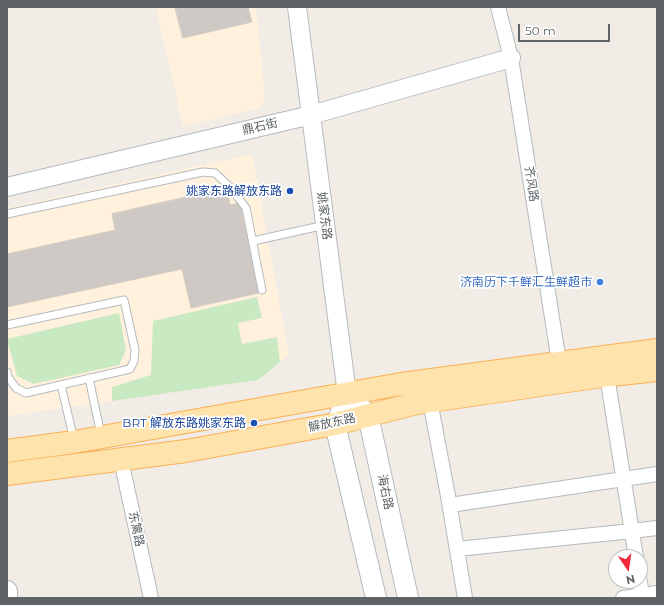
<!DOCTYPE html>
<meta charset="utf-8">
<style>
body{margin:0}
#map{position:relative;width:664px;height:605px;overflow:hidden;background:#f1ece6;font-family:Montserrat,sans-serif}
canvas{display:block}
.frame{position:absolute;inset:0;border:8px solid #5d6367;pointer-events:none}
.north{position:absolute;left:608px;top:549px;width:40px;height:40px;box-sizing:border-box;background:#fff;border:1px solid #bec1c2;border-radius:50%;rotate:167deg;font-size:11px;font-weight:700;line-height:16px;text-align:center;color:#5d6367}
.north::after{content:'';display:block;margin:auto;width:14px;height:18px;background:#f5273b;clip-path:polygon(50% 0,100% 100%,50% 72%,0 100%)}
.scale{position:absolute;left:518px;top:24px;width:92px;height:18px;box-sizing:border-box;border:2px solid #5d6367;border-top:0;padding-left:5px;font-size:12px;line-height:14px;white-space:nowrap;color:#5d6367;-webkit-text-stroke:3px #fff;paint-order:stroke}
</style>
<div id="map">
<canvas width="664" height="605"></canvas>
<div class="frame"></div>
<div class="north">N</div>
<div class="scale">50 m</div>
</div>
<script>
const ctx = document.querySelector('canvas').getContext('2d');
ctx.lineJoin = 'round';
function paint(path, color) { ctx.fillStyle = color; ctx.fill(path, 'evenodd'); }
function trace(path, color, width, dash) { ctx.strokeStyle = color; ctx.lineWidth = width; ctx.lineCap = dash ? 'butt' : 'round'; ctx.setLineDash(dash || []); ctx.stroke(path); }
function label(font, color, halo, rows, align = 'center') {
  ctx.font = font + ' Montserrat,"Noto Sans SC",sans-serif'; ctx.lineWidth = 3.5; ctx.setLineDash([]); ctx.textBaseline = 'middle'; ctx.strokeStyle = halo; ctx.fillStyle = color; for (const [text, x, y, turn = 0] of rows) {
    ctx.save(); ctx.translate(x, y); ctx.rotate((+turn || 0) * Math.PI / 180); ctx.textAlign = isNaN(turn) ? turn : align; if (halo) ctx.strokeText(text, 0, 0); ctx.fillText(text, 0, 0); ctx.restore();
  }
}
paint(new Path2D(`
 M156,7H256L265,99L260,108L183,126Z
 M252,154L289,355L258,380L7,416V208Z`), '#fff1dc');
paint(new Path2D(`
 M257,297L262,318L238,323L242,344L277,337L280,362L258,380L112,401V387L151,375L153,321Z
 M119,313L126,350L119,365L33,384L17,376L7,339Z`), '#c8e9c1');
const building = new Path2D(`
 M175,7H248L252,22L183,38Z
 M227,188L230,205L240,203L259,293L191,308L182,269L7,307V254L115,230L112,214Z`);
paint(building, '#cec9c5');
trace(building, '#d6cdc3', 1);
const service = new Path2D(`
 M7,214L203,172L215,173L230,187L246,208L262,290
 M253,241L325,225
 M7,325L124,300L135,350L134,361L130,369L26,393L16,388L8,377L7,372
 M89,378L101,435
 M61,385L74,440`);
const minor = new Path2D(`
 M498,7L511,58L559,362
 M607,376L636,557
 M430,401L448,496L465,598
 M121,460L151,598
 M450,505L657,474
 M457,549L632,531L657,528
 M640,581L642,598
 M623,598L657,593`);
const tertiary = new Path2D(`
 M297,7L347,394L335,424
 M7,187L311,115L511,58`);
const secondary = new Path2D(`
 M347,394L368,415L408,598
 M335,424L376,598
 M7,591V598`);
const primary = new Path2D(`
 M7,451L74,442L401,384L657,350
 M7,474L186,451L335,424L417,403L602,376L657,370`);
trace(service, '#b6babd', 9);
trace(minor, '#b6babd', 16);
trace(tertiary, '#b6babd', 20);
trace(secondary, '#b4babe', 22);
trace(primary, '#fbaf54', 24);
trace(service, '#fff', 7);
trace(minor, '#fff', 14);
trace(tertiary, '#fff', 18);
trace(secondary, '#fff', 20);
trace(primary, '#ffe3ac', 22);
for (const [x, y, r, color] of [
 [290,191,4,"#1a4fb4"],
 [600,282,4,"#3f7fe0"],
 [254,423,4,"#1a4fb4"]
]) { const dot = new Path2D(); dot.arc(x, y, r, 0, 2 * Math.PI); ctx.fillStyle = color; ctx.fill(dot); trace(dot, '#fff', 1.5); }
label('12px', '#5d6367', '#fff', [
 ["鼎石街",260,127,-13],
 ["齐风路",531,184,81],
 ["姚家东路",324,216,83],
 ["解放东路",332,423,-12],
 ["海右路",385,492,78],
 ["东篱路",136,529,78]
]);
label('12px', '#164399', '#fff', [
 ["姚家东路解放东路",282,191],
 ["BRT 解放东路姚家东路",246,423]
], 'right');
label('12px', '#366cbe', '#fff', [
 ["济南历下千鲜汇生鲜超市",592,282]
], 'right');
</script>
